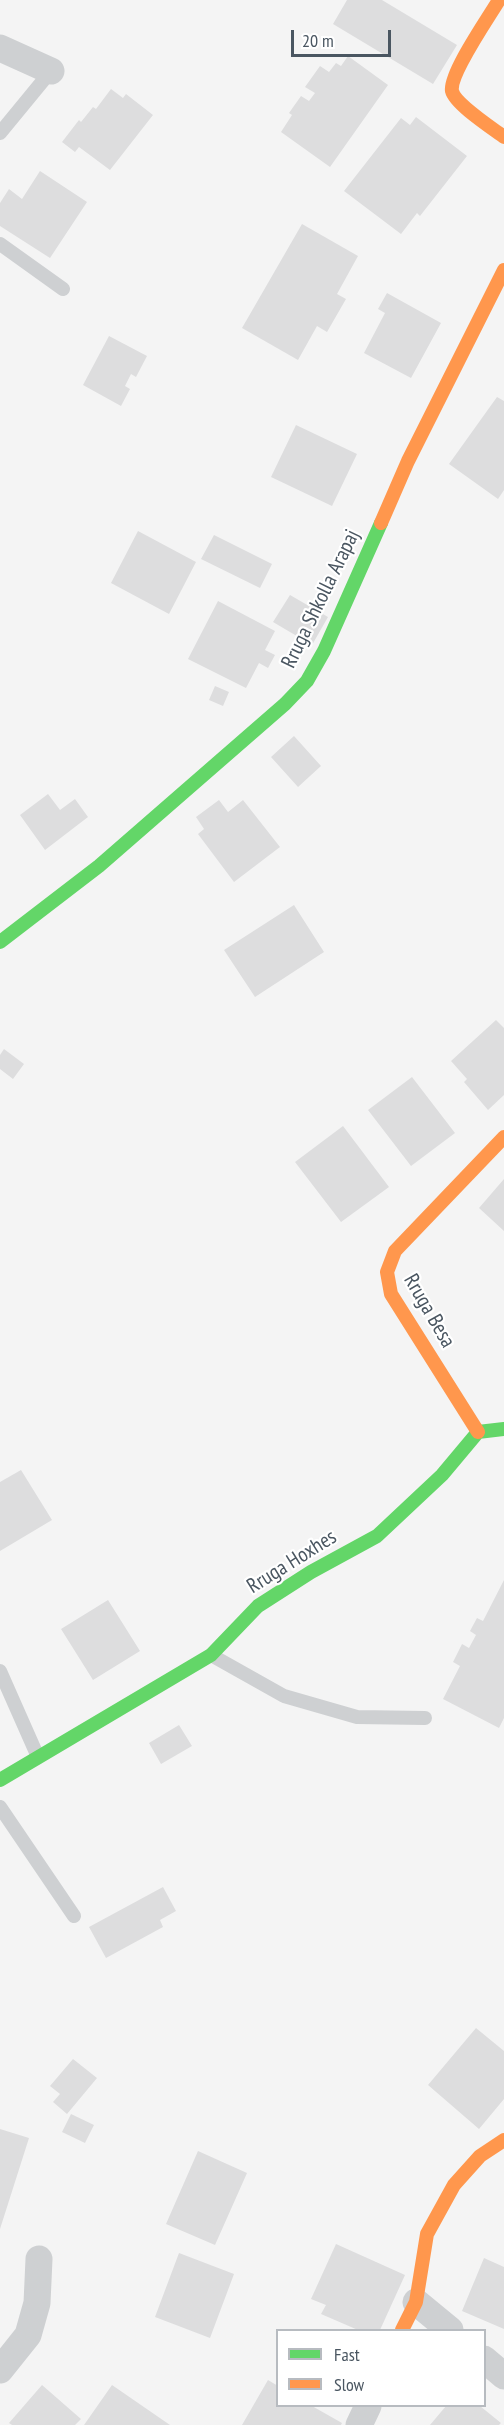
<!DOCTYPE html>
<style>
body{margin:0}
#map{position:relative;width:504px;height:2425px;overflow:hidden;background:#f4f4f4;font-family:"PT Sans Narrow",sans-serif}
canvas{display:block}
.legend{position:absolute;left:276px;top:2329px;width:210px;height:78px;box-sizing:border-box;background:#fff;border:2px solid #b7bbc0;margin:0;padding:8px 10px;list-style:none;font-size:18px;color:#4a5661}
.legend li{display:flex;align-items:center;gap:12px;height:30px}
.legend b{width:30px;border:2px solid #b7bbc0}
.scale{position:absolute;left:291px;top:30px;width:100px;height:27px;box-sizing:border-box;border:3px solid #4a5661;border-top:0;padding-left:8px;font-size:18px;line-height:21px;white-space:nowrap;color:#4a5661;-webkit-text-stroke:4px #fff;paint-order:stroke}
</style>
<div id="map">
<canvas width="504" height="2425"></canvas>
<ul class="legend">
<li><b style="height:8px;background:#63d668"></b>Fast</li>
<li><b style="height:8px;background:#ff974d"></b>Slow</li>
</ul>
<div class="scale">20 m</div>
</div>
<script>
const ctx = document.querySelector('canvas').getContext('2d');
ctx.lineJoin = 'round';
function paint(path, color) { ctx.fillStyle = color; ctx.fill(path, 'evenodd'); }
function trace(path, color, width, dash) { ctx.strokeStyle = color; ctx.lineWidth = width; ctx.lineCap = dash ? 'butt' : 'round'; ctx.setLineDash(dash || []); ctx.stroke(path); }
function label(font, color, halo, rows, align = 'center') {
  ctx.font = font + ' "PT Sans Narrow",sans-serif'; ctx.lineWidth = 4.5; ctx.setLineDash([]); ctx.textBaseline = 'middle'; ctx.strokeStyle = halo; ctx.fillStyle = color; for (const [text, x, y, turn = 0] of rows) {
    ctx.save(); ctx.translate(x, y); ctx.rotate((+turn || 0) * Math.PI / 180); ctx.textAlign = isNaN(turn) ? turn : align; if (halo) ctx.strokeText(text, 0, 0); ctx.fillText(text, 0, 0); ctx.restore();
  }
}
paint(new Path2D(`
 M347,0H382L457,45L433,84L333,24Z
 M348,56L388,85L330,167L281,132L292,115L289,113L301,96L309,101L315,93L305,87L320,66L329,72L336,63L341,66Z
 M111,89L123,98L126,94L153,115L110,170L79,147L75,152L62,142L79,120L81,122L93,107L96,109Z
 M416,117L467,156L420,216L417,213L401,234L344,191L401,118L410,125Z
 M40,171L87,202L50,258L0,226V203L9,189L22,199Z
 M302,224L358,256L337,294L346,299L327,332L317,326L298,360L242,328Z
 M387,293L441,323L411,378L364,353L385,313L378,309Z
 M109,336L147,356L136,377L131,374L125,386L130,389L121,406L83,385Z
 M497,397L504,401V490L498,499L449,464Z
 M296,425L357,454L332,506L271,477Z
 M138,531L196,562L169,614L111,583Z
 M214,535L272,564L260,588L201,559Z
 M290,595L328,617L312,645L273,622Z
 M218,601L275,631L265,650L275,655L268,668L259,663L246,688L188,659Z
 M215,686L229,692L223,706L209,700Z
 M294,736L321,766L298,787L271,757Z
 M48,794L60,810L75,799L88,817L45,850L20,815Z
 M219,800L228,812L243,800L280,847L234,882L198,834L204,829L196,817Z
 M294,905L324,952L255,997L224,950Z
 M496,1020L504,1028V1095L488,1110L464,1082L467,1079L451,1061Z
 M4,1049L24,1064L13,1079L0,1069V1055Z
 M412,1077L455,1133L411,1166L368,1110Z
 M343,1126L389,1187L341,1222L295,1162Z
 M504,1179V1231L479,1208Z
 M21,1470L52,1520L0,1551V1482Z
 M504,1580V1718L499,1728L443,1699L460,1666L453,1662L462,1644L469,1648L476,1635L470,1631L477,1618L483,1621Z
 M108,1600L140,1651L93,1680L61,1629Z
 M179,1725L192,1746L161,1764L149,1743Z
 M163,1887L176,1911L160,1920L163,1927L106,1958L89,1927Z
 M476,2028L504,2051V2099L479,2129L428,2085Z
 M73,2059L97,2078L67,2114L53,2102L60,2094L50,2086Z
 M71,2114L94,2125L85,2143L62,2132Z
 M0,2129L29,2138L0,2229Z
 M198,2151L247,2173L215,2245L166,2224Z
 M336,2244L405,2275L380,2330H358L321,2314L326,2305L311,2299Z
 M179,2253L234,2274L210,2338L155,2317Z
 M484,2258L504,2267V2329L462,2311Z
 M268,2380L278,2386V2406H312L342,2423L341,2425H242Z
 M42,2385L81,2419L75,2425H12L9,2423Z
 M112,2385L170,2425H84Z
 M446,2406H480L501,2423L499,2425H430Z`), '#ddddde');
trace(new Path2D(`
 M0,133L51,71
 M0,244L63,289
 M211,1655L284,1696L357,1717L425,1718
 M0,1671L38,1757
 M0,1807L74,1916`), '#ced0d2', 14);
trace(new Path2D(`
 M0,48L51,71
 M416,2302L450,2330
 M484,2359L504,2376
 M0,2370L28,2335L37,2303L39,2259
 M359,2425L368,2406`), '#ced0d2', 27);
trace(new Path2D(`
 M0,942L99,866L285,704L307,681L324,651L381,523
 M0,1780L211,1655L258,1606L311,1572L377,1536L442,1475L478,1432L504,1429`), '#63d668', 14);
trace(new Path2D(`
 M499,0C489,17 449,74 452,91C455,104 492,128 504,137
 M381,523L408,461L504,270
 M478,1432L391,1294L387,1272L395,1251L504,1137
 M402,2330L416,2302L427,2234L454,2185L480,2156L504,2140`), '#ff974d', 14);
label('21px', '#4a5661', '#fff', [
 ["Rruga Shkolla Arapaj",321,599,-64],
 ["Rruga Besa",429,1311,60],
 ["Rruga Hoxhes",292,1562,-32]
]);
</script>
